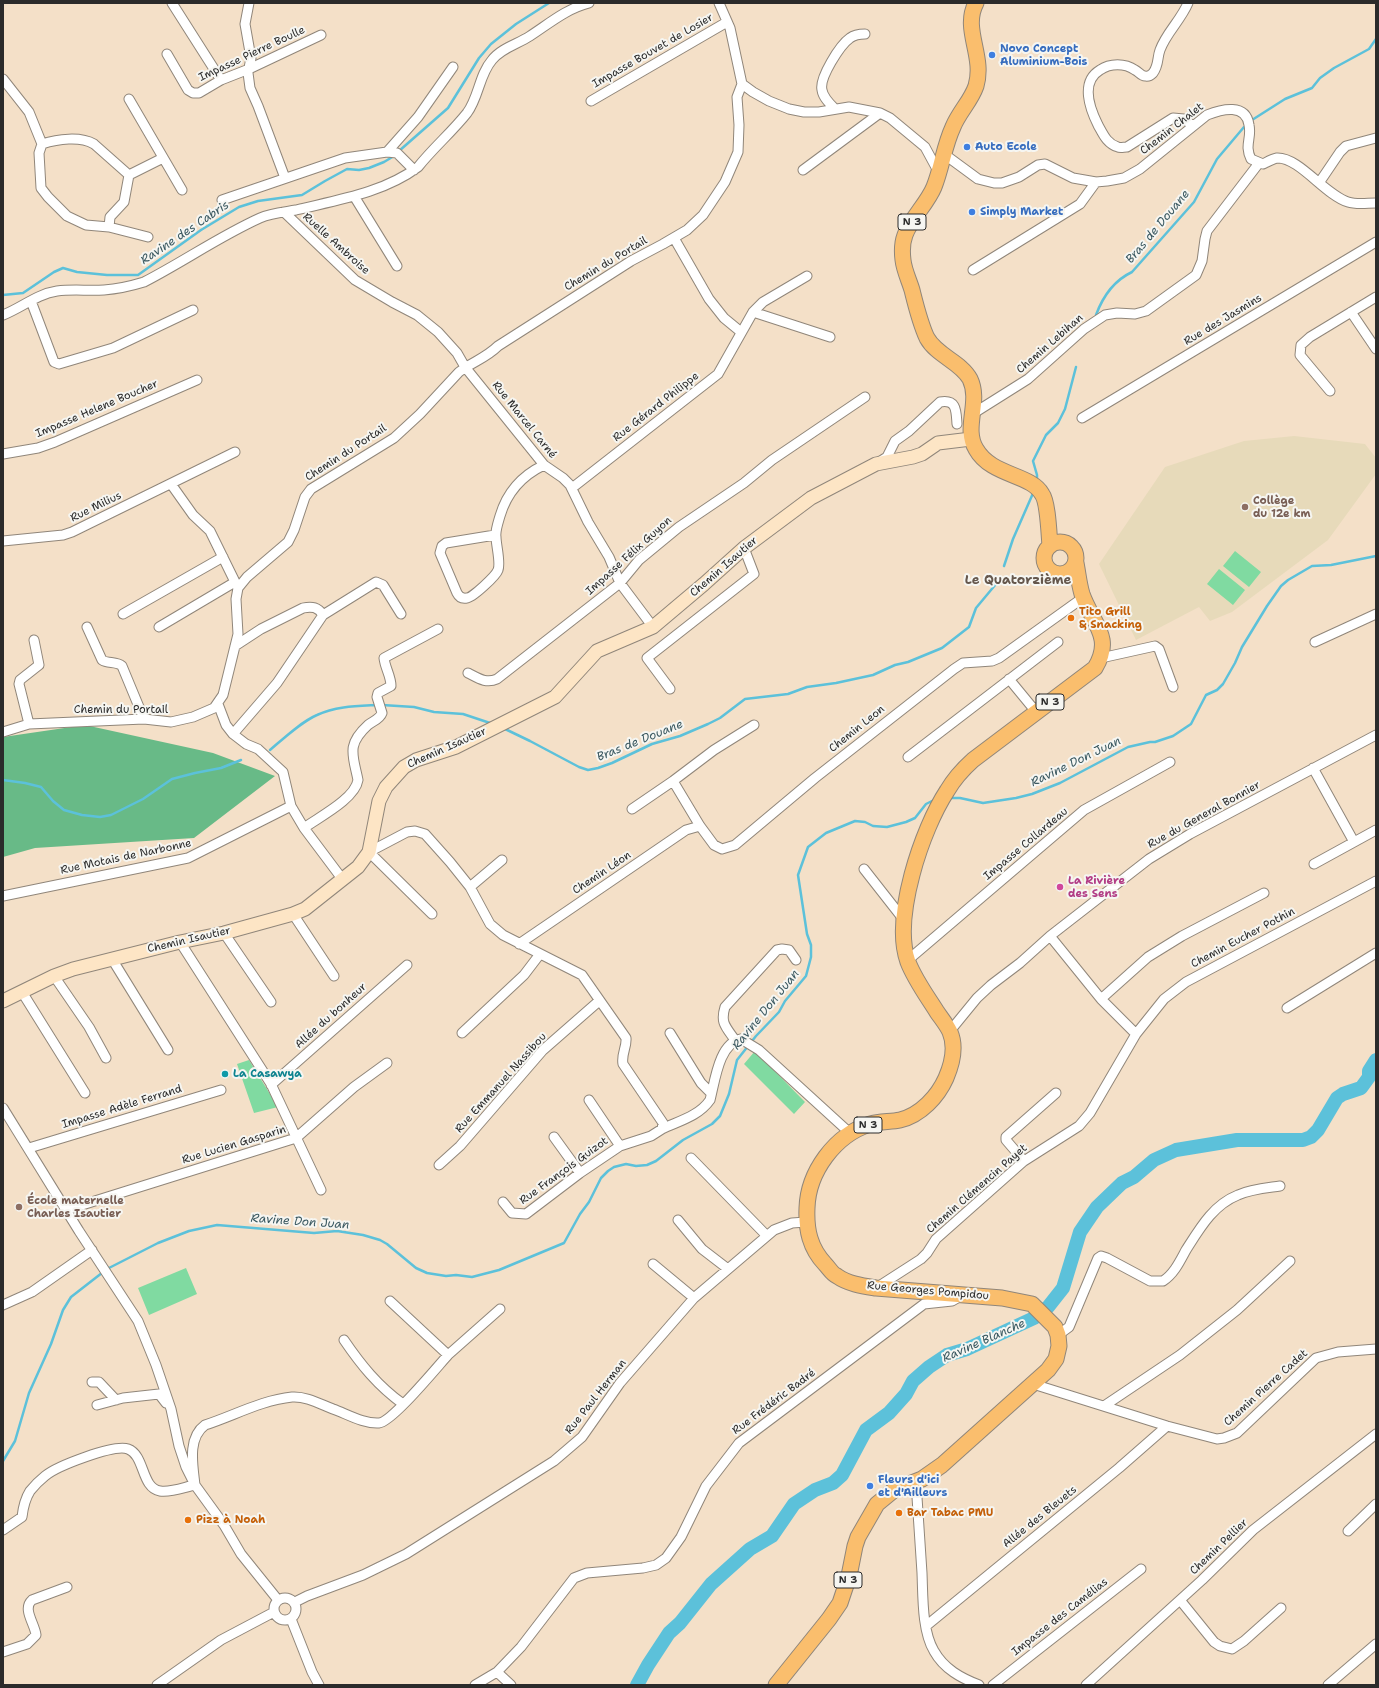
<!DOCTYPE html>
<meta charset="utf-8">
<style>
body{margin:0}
#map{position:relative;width:1379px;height:1688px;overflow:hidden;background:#f4e0c8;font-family:"Shantell Sans",sans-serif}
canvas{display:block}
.frame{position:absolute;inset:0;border:4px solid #2b2b2b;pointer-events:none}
</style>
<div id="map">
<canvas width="1379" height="1688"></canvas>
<div class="frame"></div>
</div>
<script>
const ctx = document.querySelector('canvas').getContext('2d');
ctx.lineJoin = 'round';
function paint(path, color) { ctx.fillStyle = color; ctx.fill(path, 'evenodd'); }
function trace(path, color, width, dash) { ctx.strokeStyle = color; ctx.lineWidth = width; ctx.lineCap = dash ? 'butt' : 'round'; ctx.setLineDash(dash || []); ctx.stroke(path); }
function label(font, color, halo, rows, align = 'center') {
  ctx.font = font + ' "Shantell Sans",sans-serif'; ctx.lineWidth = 4; ctx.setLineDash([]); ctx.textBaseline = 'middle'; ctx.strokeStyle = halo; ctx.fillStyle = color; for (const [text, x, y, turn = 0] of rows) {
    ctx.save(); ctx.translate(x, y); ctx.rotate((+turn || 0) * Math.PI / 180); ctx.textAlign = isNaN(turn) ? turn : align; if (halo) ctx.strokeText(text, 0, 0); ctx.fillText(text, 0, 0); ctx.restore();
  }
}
paint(new Path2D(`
 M1294,436L1365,444L1376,458V474L1328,540L1232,612L1210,621L1199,607L1136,640L1099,564L1165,467L1244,441Z`), '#e7daba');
paint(new Path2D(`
 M1235,551L1261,572L1249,587L1223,566Z
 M1219,569L1245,590L1233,605L1207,584Z
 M755,1051L805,1102L794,1114L744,1064Z
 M249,1060L278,1107L254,1113L237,1064Z
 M186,1268L197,1294L149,1315L138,1288Z`), '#80daa1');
paint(new Path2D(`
 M85,725L213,753L275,776L194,838L35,848L3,857V737Z`), '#68ba87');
trace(new Path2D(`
 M1252,120L1285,99L1312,88L1320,78L1334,68L1369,49L1376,39
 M399,151L448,108L479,58L491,44L516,24L549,3
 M3,295L23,293L54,272L63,268L77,272L107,275H138L201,230L239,207L258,201L302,195L325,181L347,169L359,170L369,168L384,162L394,156
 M1096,315C1103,296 1113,281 1132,272L1194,202L1217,159L1244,127
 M1037,481V475L1033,461L1046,435L1058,423L1065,409L1076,367
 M1004,566L1013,539L1034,491
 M382,705L414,707L434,712L463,714L493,724
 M503,728L530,741L579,767L588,770L598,768L612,763L652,744L680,736L708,724L720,718L745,699L788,694L807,687L836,683L873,675L895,665L908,662L942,648L969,627L976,608L996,584
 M270,750C284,738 301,722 317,715C336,706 357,706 377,705
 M3,780L25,783L41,787L53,801L64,810L82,815L100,817L111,815L143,799L172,779L195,773L221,768L241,760
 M949,798H960L983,803L1016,798L1032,794L1060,783L1128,747L1150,742H1155L1173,736L1191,724L1206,695L1217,690L1223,684L1235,663L1242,647L1267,606L1281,586L1288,580L1312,566L1331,565L1376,556
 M3,1461L15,1441L29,1393L51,1344L63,1310L71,1297L107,1269L158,1243L189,1231L217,1225L314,1233L337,1231L363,1235L380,1240L387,1244L416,1268L427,1273L446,1276L456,1275L472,1277L499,1270L564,1243L580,1214L589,1202L601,1178L608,1171L614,1167L626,1164L636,1166L647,1165L656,1161L683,1140L712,1124L720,1116L729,1094L737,1060L756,1036L779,1012L785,1001L806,976L811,957V945L807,934L798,875L808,847L826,833L855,821L865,822L873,826L887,827L906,822L915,818L926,804L936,799`), '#5cc1da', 2.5);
trace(new Path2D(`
 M637,1685L648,1665L669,1633L680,1623L711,1584L750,1549L772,1536L794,1504L815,1490L833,1483L842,1475L866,1430L889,1413L906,1394L913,1381L929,1367L947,1355L967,1349L1034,1318L1048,1307L1063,1288L1080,1232L1097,1207L1122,1183L1134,1177L1154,1160L1176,1150L1237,1140H1303L1311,1137L1318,1130L1337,1098L1343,1094L1361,1088L1369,1077V1071L1376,1060`), '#5cc1da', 14);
const minor = new Path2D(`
 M172,3L221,80
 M249,3L245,24L251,58L248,73L250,88L258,106L285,178
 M1188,3C1181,20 1166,33 1160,50C1157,58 1159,65 1153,73C1151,75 1149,77 1145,76C1141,76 1139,72 1135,70C1125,63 1110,63 1100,70C1080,82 1090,109 1098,125C1103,134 1107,144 1118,147C1120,148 1124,147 1127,147L1173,118L1184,119L1193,126
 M167,54L188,90L193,93H199L221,80L249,69L321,35
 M3,79L29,112L42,144
 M742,84L753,92L769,101L789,109L804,112H819L849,107L880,113L890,118L925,147L938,171
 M129,99L182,190
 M591,101L727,22
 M834,108C829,103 823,97 822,90C819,78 840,45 850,38C854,35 860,34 865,34
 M42,144L39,153L41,188L48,197L67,216L86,225L109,227L148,237
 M42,144C58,139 80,136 94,144L129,175L124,202L110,217L109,227
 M387,152L418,117L453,67
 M944,154L978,179L994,183H1002L1019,177L1038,165L1045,164L1073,178L1096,182L1107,181L1124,178L1140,169L1207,115C1222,109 1246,103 1249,125C1252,138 1244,145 1251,159L1263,164C1267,162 1272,159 1277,158C1299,157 1325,195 1348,202C1357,205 1367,203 1376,203
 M803,170L880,113
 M129,175L163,158
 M1319,183L1340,152L1346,146L1376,138
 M354,196L397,266
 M222,200L345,158L387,152L397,153L414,170
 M284,212L355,280L392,302L417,315L438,332L457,353L465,367L544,465L563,478L570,485L588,522L609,557L620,583L653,627
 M674,238L709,299L724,318L741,332
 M973,270L1080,204L1096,182
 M31,301L54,362L59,364L113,348L193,310
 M753,312L830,337
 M1351,312L1376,349
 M3,315C21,308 37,294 57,291C73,289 88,291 104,290C117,289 131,286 144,282C183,262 220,236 260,218C271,213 285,212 296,210C337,200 383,193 418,167C433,148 452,132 467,113C479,97 479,75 492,60C501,48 518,44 530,36C550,23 566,9 589,3
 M1330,391L1300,355L1301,345L1310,337L1376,297
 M974,413L1028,379L1084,329L1105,315L1117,313L1135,314L1146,311L1196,275L1202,261L1205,239L1207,231L1259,163
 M1082,418L1376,242
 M3,454L38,448L55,442L197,380
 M879,462L887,457L895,441L909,431L940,402C957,399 956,411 957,424
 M171,484L193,515L210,531L238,588
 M572,488L718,374L753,312L763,302L807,276
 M495,535L446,543L442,546L440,553L457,593C459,597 462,599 467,598C472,598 496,576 498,570C501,563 496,545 496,537C495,531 498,523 500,516C507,492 521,476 544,465
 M3,541L63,535L72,532L235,452
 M123,614L223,557
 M87,627L102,660C108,664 116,661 122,666L144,719
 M159,627L235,582
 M1315,642L1376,614
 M235,646L261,629L303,608C312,606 318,607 323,615
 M1101,658L1155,646L1159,649L1173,687
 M468,673C478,678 486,684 497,679L620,583L639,560L679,527L744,483L772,460L865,397
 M1009,679L1037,713
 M670,689L647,658L754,574L744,548
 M218,704L226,725L233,734L246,744L258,749L283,772L291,806L304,828L343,880
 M29,724L19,684L20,680L39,665L34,640
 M3,732L29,724L144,719L171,722L193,717L214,708L223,695L238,634L236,599L238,588L247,577L288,542L294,530L305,497L311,489L394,438L420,414L459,372C472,362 486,358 498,346L631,261L663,244L687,230L703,215L725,182L738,152L739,125L737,97L742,84L730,28L719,3
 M233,734L277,683L323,615L376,582L383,585L401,614
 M908,757L1058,642
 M1313,768L1354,842
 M673,781L700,826L714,845L722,849L735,845L815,778L954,669L963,663L992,661L999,658L1084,597
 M632,809L673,781L714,750L754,725
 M304,828C319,817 355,799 358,780C353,755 346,745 368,725C373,721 380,719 382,713L377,697L378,693L391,686C391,676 385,668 384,658L438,629
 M1314,864L1376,830
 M864,869L904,920
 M470,887L502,860
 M3,896L188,858L291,806
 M293,914L334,976
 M432,914L369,852L407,832L415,831L425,834L450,862L470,887L490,924L503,935L582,975L626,1038C627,1047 621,1054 623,1064L663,1123L662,1129L651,1136L620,1146
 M224,933L271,1002
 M1050,936L1101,999L1136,1034
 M180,942L271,1084L321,1190
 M519,944L686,830L700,826
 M112,959L168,1050
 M908,960L1084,810L1170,762
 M54,976L89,1027L106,1058
 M22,992L85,1093
 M1101,999L1148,957L1182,936L1264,893
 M1287,1008L1376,953
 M950,1031L977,998L991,985L1020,963L1050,936L1149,859L1190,834L1376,735
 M462,1033L524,975L540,954
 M670,1033L701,1083L711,1093
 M735,1040C726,1027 720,1023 725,1007L777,950L782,949L789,950L796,960
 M271,1085L407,965
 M3,1108L79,1231L138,1321L156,1365L171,1409L179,1446L186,1467L195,1485L224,1525L241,1554L278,1600
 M662,1129C679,1121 699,1116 710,1100C715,1081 719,1043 741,1039L759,1050L851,1134
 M554,1137L580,1173
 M29,1148L221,1090
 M691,1158L767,1236
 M1024,1161L1006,1140V1137L1056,1093
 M439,1165L460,1146L543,1050L599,1001
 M503,1202L512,1213L526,1214L580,1173L620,1146L589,1100
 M66,1210L296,1138L354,1087L387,1063
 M678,1220L702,1249L728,1269
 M653,1264L694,1298
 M876,1288L921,1259L927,1253L936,1239L1024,1161L1079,1126L1090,1113L1136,1034L1164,999L1186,982L1376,881
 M3,1305L32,1292L92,1250
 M1058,1335L1069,1327L1098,1258L1101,1256L1107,1258L1150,1281H1163C1174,1274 1180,1261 1186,1250C1200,1228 1213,1205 1238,1195C1251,1189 1266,1188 1280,1186
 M344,1340C361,1365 378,1386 403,1404
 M448,1355L500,1309
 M92,1382H99L116,1400
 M1033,1384L1167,1426L1217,1439L1224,1438L1237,1433L1316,1358L1338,1352L1376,1349
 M97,1405L123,1398L159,1394L166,1403
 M1104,1406L1180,1355L1237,1310L1290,1261
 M916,1482C918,1512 920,1543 922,1573C923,1597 922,1631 934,1651C944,1669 961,1678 979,1685
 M3,1530L22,1517C23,1508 25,1499 30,1491C34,1486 40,1480 45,1476C57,1466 114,1444 128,1449C145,1455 141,1488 160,1491C170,1493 185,1487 195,1485C193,1466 187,1438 205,1425C233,1416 262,1400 292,1397C306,1396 320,1404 333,1409C347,1414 364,1424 379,1423C392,1422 437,1367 448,1355L390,1301
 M1348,1531L1376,1504
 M274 1609a11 11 0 1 1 22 0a11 11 0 1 1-22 0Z
 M1180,1600L1214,1642L1220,1646L1232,1649L1244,1641L1281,1608
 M295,1602L307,1596L363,1575L406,1554L554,1461L582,1437L620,1383L694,1298L774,1230L792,1223L806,1222
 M291,1619L312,1672L319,1685
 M926,1626L1119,1468L1167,1426
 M3,1652L27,1644L36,1635C35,1624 22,1609 32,1600L67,1587
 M497,1672L511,1685
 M157,1685L221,1640L274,1612
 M475,1685L497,1672L521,1647L574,1578L587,1573L643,1568L656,1565L666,1558L681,1537L706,1486L739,1443L924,1304L952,1301L959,1297
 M993,1685L1141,1569
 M1086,1685L1202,1580L1253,1530L1376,1434
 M1328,1685L1376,1644`);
const secondary = new Path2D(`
 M3,1001L54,976L73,969L180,942L224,933L293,914L305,909L358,867L369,852L379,801L386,787L404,767L416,760L456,747L555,697L597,651L653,627L704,584L744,548L811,498L876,464L913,457L922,454L938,443L971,439`);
const primary = new Path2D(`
 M976,3C962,29 985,56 976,86C971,101 959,112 953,127C944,146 942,167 934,187C927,204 911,218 905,235C902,243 902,252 903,260C904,270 909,280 912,290C916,306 920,323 927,338C937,356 961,362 970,379C981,402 963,428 976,449C991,476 1031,474 1042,494C1048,502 1049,535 1050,546
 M1044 558a16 16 0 1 1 32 0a16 16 0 1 1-32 0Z
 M776,1685L829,1619L840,1603L849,1576L855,1546L858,1537L877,1504L894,1490L922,1479L942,1465L1048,1370L1056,1359L1059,1346L1058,1335L1055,1327L1032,1304L1002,1298L876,1288C863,1286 848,1284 837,1276C832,1274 829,1268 825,1264C810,1248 806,1230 807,1208C808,1172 835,1135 870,1124C880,1121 891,1122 900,1120C921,1115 938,1096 946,1078C952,1064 956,1046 950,1032C947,1025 941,1018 937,1012C927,996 915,980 908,962C892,918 922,829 947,791C954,779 963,769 973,760L1095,668C1114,637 1092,623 1082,594C1079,584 1078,573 1076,563`);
trace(minor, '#90867a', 11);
trace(secondary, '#90867a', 15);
trace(primary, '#90867a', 17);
trace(minor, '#fff', 9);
trace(secondary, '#fde5c5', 13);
trace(primary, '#fabe6d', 15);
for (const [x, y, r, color] of [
 [992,55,4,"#3f7fe0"],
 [967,147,4,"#3f7fe0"],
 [972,212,4,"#3f7fe0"],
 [1245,507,4,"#8d6e63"],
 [1071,618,4,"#e8710a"],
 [1060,887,4,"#d1479c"],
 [225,1074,4,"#0f9aa8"],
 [19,1207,4,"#8d6e63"],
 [870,1486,4,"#3f7fe0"],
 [899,1513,4,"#e8710a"],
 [188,1520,4,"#e8710a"]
]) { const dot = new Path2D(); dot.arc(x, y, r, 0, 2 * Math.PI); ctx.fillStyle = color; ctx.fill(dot); trace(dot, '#f6f6f2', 1.5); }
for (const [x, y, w] of [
 [912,222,28],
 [1050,702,28],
 [868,1125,28],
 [848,1580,28]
]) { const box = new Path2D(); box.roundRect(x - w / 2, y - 8, w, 16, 3); ctx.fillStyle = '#f6f6f2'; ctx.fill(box); trace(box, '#2b2b2b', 1); }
label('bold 10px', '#2b2b2b', null, [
 ["N 3",912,222],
 ["N 3",1050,702],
 ["N 3",868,1125],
 ["N 3",848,1580]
]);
label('bold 11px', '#366cbe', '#f6f6f2', [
 ["Novo Concept",1000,49],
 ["Aluminium-Bois",1000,62],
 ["Auto Ecole",975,147],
 ["Simply Market",980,212],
 ["Fleurs d'ici",878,1480],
 ["et d'Ailleurs",878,1493]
], 'left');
label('11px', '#2b2b2b', '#f6f6f2', [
 ["Impasse Bouvet de Losier",653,51,-30],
 ["Impasse Pierre Boulle",252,54,-25],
 ["Chemin Chalet",1172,129,-38],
 ["Ruelle Ambroise",336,244,42],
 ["Chemin du Portail",606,264,-31],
 ["Rue des Jasmins",1223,320,-31],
 ["Chemin Lebihan",1050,344,-41],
 ["Rue Gérard Philippe",656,407,-38],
 ["Impasse Helene Boucher",97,409,-23],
 ["Rue Marcel Carné",524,420,51],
 ["Chemin du Portail",346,453,-33],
 ["Rue Milius",96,507,-26],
 ["Impasse Félix Guyon",629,556,-42],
 ["Chemin Isautier",724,567,-41],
 ["Chemin du Portail",121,710],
 ["Chemin Leon",857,729,-39],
 ["Chemin Isautier",447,748,-24],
 ["Rue du General Bonnier",1204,815,-29],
 ["Impasse Collardeau",1026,844,-40],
 ["Rue Motais de Narbonne",126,857,-12],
 ["Chemin Léon",602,873,-34],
 ["Chemin Eucher Pothin",1243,938,-28],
 ["Chemin Isautier",189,940,-13],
 ["Allée du bonheur",331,1016,-42],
 ["Rue Emmanuel Nassibou",501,1083,-48],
 ["Impasse Adèle Ferrand",122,1107,-17],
 ["Rue Lucien Gasparin",234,1145,-17],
 ["Rue François Guizot",564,1171,-36],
 ["Chemin Clémencin Payet",977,1189,-41],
 ["Rue Georges Pompidou",928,1291,5],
 ["Chemin Pierre Cadet",1266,1388,-42],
 ["Rue Paul Herman",596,1397,-52],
 ["Rue Frédéric Badré",774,1402,-37],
 ["Allée des Bleuets",1040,1517,-39],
 ["Chemin Pellier",1219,1547,-44],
 ["Impasse des Camélias",1060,1617,-38]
]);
label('bold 11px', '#785e54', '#f6f6f2', [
 ["Collège",1253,501],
 ["du 12e km",1253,514],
 ["École maternelle",27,1201],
 ["Charles Isautier",27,1214]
], 'left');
label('bold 11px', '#c56008', '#f6f6f2', [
 ["Tito Grill",1079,612],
 ["& Snacking",1079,625],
 ["Bar Tabac PMU",907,1513],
 ["Pizz à Noah",196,1520]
], 'left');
label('bold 11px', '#b23c85', '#f6f6f2', [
 ["La Rivière",1068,881],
 ["des Sens",1068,894]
], 'left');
label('bold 11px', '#0d838f', '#f6f6f2', [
 ["La Casawya",233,1074]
], 'left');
label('italic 12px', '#3a5860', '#f6f6f2', [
 ["Bras de Douane",1158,227,-50],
 ["Ravine des Cabris",185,233,-34],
 ["Bras de Douane",640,741,-22],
 ["Ravine Don Juan",1076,762,-26],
 ["Ravine Don Juan",766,1010,-51],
 ["Ravine Don Juan",300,1222,4],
 ["Ravine Blanche",984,1341,-24]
]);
label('bold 13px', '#65574c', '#f6f6f2', [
 ["Le Quatorzième",1018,581]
]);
</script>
